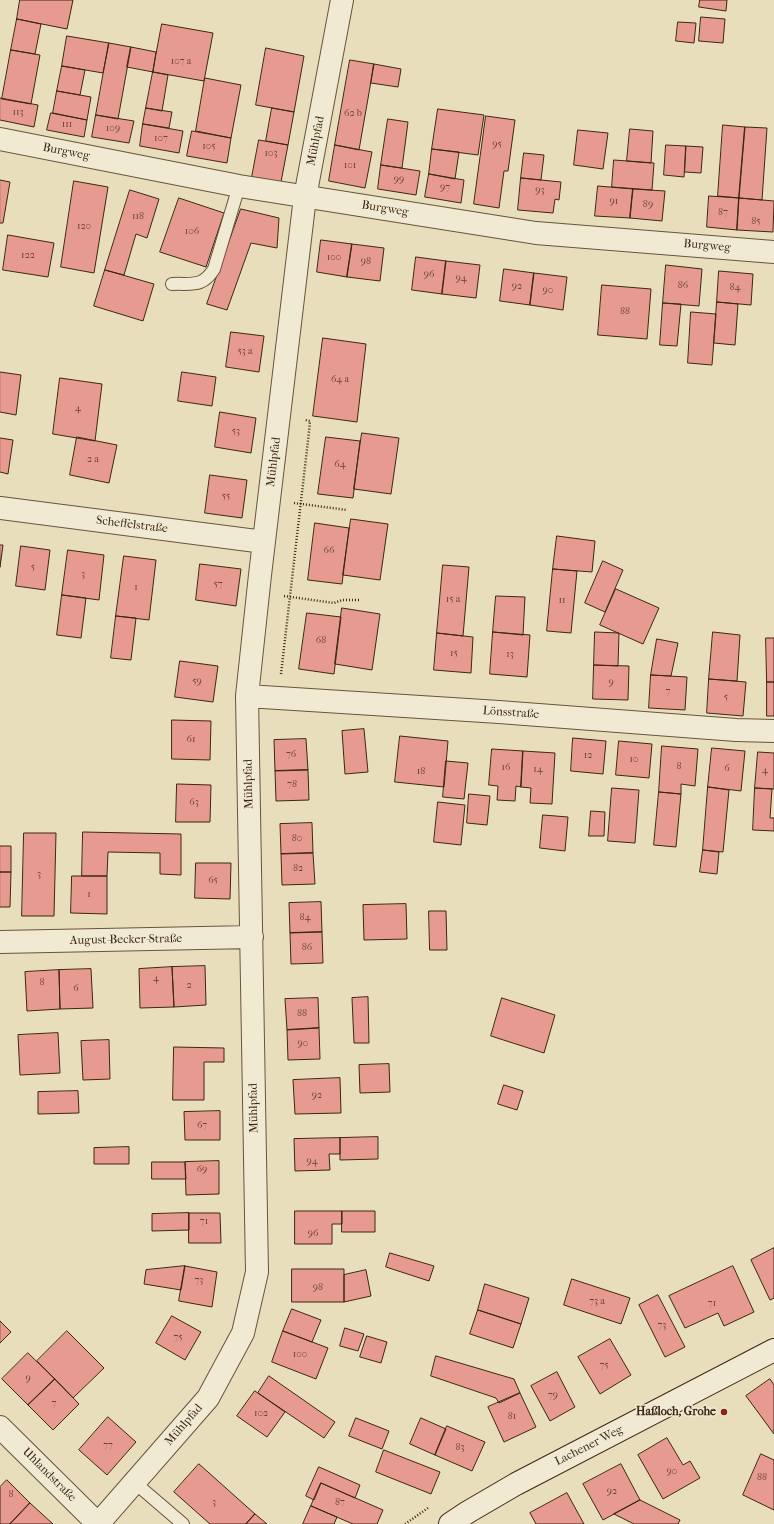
<!DOCTYPE html>
<meta charset="utf-8">
<style>
body{margin:0}
canvas{display:block;background:#e8debc}
</style>
<canvas width="774" height="1524"></canvas>
<script>
const ctx = document.querySelector('canvas').getContext('2d');
ctx.lineJoin = 'round';
function paint(path, color) { ctx.fillStyle = color; ctx.fill(path, 'evenodd'); }
function trace(path, color, width, dash) { ctx.strokeStyle = color; ctx.lineWidth = width; ctx.lineCap = dash ? 'butt' : 'round'; ctx.setLineDash(dash || []); ctx.stroke(path); }
function label(font, color, halo, rows, align = 'center') {
  ctx.font = font + ' "IM FELL French Canon",serif'; ctx.lineWidth = 3; ctx.setLineDash([]); ctx.textBaseline = 'middle'; ctx.strokeStyle = halo; ctx.fillStyle = color; for (const [text, x, y, turn = 0] of rows) {
    ctx.save(); ctx.translate(x, y); ctx.rotate((+turn || 0) * Math.PI / 180); ctx.textAlign = isNaN(turn) ? turn : align; if (halo) ctx.strokeText(text, 0, 0); ctx.fillText(text, 0, 0); ctx.restore();
  }
}
const building = new Path2D(`
 M20,0H73L67,29L17,19Z
 M700,0H727L726,11L699,7Z
 M701,17L725,19L723,43L699,41Z
 M17,19L41,24L35,54L11,50Z
 M678,22L696,23L694,43L676,41Z
 M162,24L213,33L204,81L153,72Z
 M67,36L109,43L103,73L62,66Z
 M109,43L131,47L118,119L96,115Z
 M131,47L156,52L153,72L127,67Z
 M266,48L304,56L294,112L256,105Z
 M11,50L40,55L31,104L2,99Z
 M350,60L374,64L359,150L335,145Z
 M374,64L401,69L398,87L371,83Z
 M62,66L85,70L80,95L57,91Z
 M153,72L168,75L162,111L146,108Z
 M205,78L241,85L231,138L196,131Z
 M57,91L91,97L87,120L53,113Z
 M0,98L38,105L34,127L0,120Z
 M146,108L172,112L169,128L143,124Z
 M272,108L294,112L288,145L266,141Z
 M438,109L484,115L478,155L432,149Z
 M51,113L87,120L84,137L47,130Z
 M96,115L134,121L129,143L92,137Z
 M486,116L515,120L508,171H504L499,208L474,204Z
 M388,119L408,122L402,168L381,165Z
 M143,124L183,131L179,153L140,146Z
 M723,125L745,127L739,198L718,196Z
 M745,127L767,128L762,200L739,198Z
 M630,129L653,131L651,163L627,161Z
 M578,130L608,133L603,169L574,165Z
 M192,131L231,138L227,163L187,156Z
 M259,140L288,145L281,182L252,177Z
 M335,145L372,152L365,188L329,181Z
 M666,145L686,146L684,177L664,175Z
 M686,146L703,147L701,173L685,172Z
 M432,149L459,152L455,179L429,174Z
 M524,153L544,155L541,180L521,178Z
 M614,160L654,163L652,190L612,187Z
 M381,165L420,171L416,195L378,189Z
 M429,174L464,180L461,203L425,197Z
 M521,178L561,182L559,200L555,199L553,213L518,210Z
 M0,180L10,182L3,223H0Z
 M74,181L108,187L94,273L61,267Z
 M598,186L633,189L630,218L595,216Z
 M633,189L665,191L662,221L630,218Z
 M130,190L159,199L147,238L136,234L124,275L105,270Z
 M709,196L739,198L737,230L707,227Z
 M179,198L224,213L206,267L160,252Z
 M739,198L774,201L773,232L737,230Z
 M241,209L279,218L277,248L251,243L227,310L207,304Z
 M8,235L54,243L48,277L3,270Z
 M321,240L352,244L347,277L317,272Z
 M352,244L384,248L380,281L347,277Z
 M416,257L446,261L442,294L412,290Z
 M446,261L480,265L476,298L442,294Z
 M666,265L702,269L699,306L663,303Z
 M504,269L534,273L530,305L500,301Z
 M105,270L154,284L143,321L94,306Z
 M719,271L753,274L751,305L717,302Z
 M534,273L567,277L563,310L530,305Z
 M602,285L651,289L647,339L598,335Z
 M717,302L738,304L735,345L714,343Z
 M663,303L681,304L677,346L660,345Z
 M691,312L716,314L712,365L688,363Z
 M231,332L264,336L259,372L226,367Z
 M323,338L366,344L357,422L313,416Z
 M0,372L21,375L16,415L0,412Z
 M182,372L216,377L212,406L178,401Z
 M60,378L102,384L95,441L53,434Z
 M220,412L256,418L251,453L215,447Z
 M362,433L399,438L391,494L354,489Z
 M77,437L117,445L109,483L70,475Z
 M326,437L360,441L353,498L318,494Z
 M0,438L13,440L8,474L0,472Z
 M210,475L247,480L242,518L205,513Z
 M351,519L388,524L380,580L343,575Z
 M315,523L349,528L342,584L308,580Z
 M557,536L595,541L592,572L553,569Z
 M0,545H3L0,567Z
 M21,546L50,550L45,590L16,586Z
 M68,550L104,555L99,600L62,595Z
 M124,556L156,560L149,620L116,616Z
 M603,561L623,570L605,612L585,603Z
 M200,564L241,569L236,606L196,600Z
 M443,565L469,567L463,636L437,633Z
 M553,569L577,571L571,633L547,631Z
 M616,589L659,608L643,644L600,625Z
 M62,595L86,598L81,638L57,635Z
 M496,596L525,597L523,635L493,632Z
 M342,608L380,614L372,670L335,664Z
 M307,613L341,617L334,674L299,669Z
 M116,616L136,618L131,660L111,658Z
 M493,632L530,635L527,677L490,674Z
 M595,632L619,633L618,666L594,665Z
 M713,632L740,635L737,681L709,679Z
 M437,633L473,637L471,673L434,670Z
 M766,638H774V682H767Z
 M657,639L678,643L671,676L651,675Z
 M180,661L218,666L213,702L175,697Z
 M594,665L629,666L628,700L593,699Z
 M651,675L687,677L685,710L649,708Z
 M709,679L746,682L743,716L707,713Z
 M767,682H774V716H767Z
 M172,720L211,721L210,760L172,759Z
 M364,729L368,772L345,774L342,731Z
 M400,736L448,741L444,787L395,782Z
 M573,738L606,741L603,774L571,771Z
 M306,739L308,770L275,771L274,740Z
 M619,741L652,744L649,778L616,775Z
 M662,746L698,749L695,786L681,784V794L659,792Z
 M712,748L745,751L741,791L708,787Z
 M492,749L523,751L521,787L516,786L515,801L497,800L498,786L489,785Z
 M523,751L555,753L552,804L530,803L531,788L521,787Z
 M758,752L774,753V789L755,788Z
 M446,761L468,763L464,799L443,797Z
 M308,770L309,800L276,801L275,771Z
 M177,784L211,785L210,822H176Z
 M708,787L729,790L723,852L703,850Z
 M612,788L639,790L635,843L608,841Z
 M755,788L772,789L770,818H774V831L753,830Z
 M659,792L681,794L676,847L654,845Z
 M469,794L490,796L487,825L467,823Z
 M438,802L465,805L461,845L434,842Z
 M591,811L605,812L604,836H589Z
 M543,815L568,817L565,851L540,848Z
 M312,823L313,853L281,854L280,824Z
 M83,832L181,834V875L160,874V853L108,852L107,876H82Z
 M24,833H56L54,916H22Z
 M0,846H11V872H0Z
 M703,850L719,852L717,874L700,872Z
 M313,853L315,884L282,885L281,854Z
 M196,863H231L230,899L195,898Z
 M0,872H11L10,907H0Z
 M72,876H107V914L71,913Z
 M321,902L322,932L290,933L289,903Z
 M406,904L407,939L364,940L363,905Z
 M429,911H446L447,950H430Z
 M322,932L323,963L291,964L290,933Z
 M205,966L206,1005L174,1007L172,967Z
 M172,967L174,1007L140,1008L139,969Z
 M91,969L93,1008L60,1009L59,970Z
 M59,970L60,1009L27,1011L25,972Z
 M368,997L369,1043H354L352,998Z
 M318,998L319,1028L287,1030L285,999Z
 M502,998L555,1015L544,1053L491,1036Z
 M319,1028L320,1059L288,1060L287,1030Z
 M58,1033L60,1073L20,1075L18,1035Z
 M109,1040L110,1079L83,1080L81,1041Z
 M174,1047L224,1048V1062H204V1100H173Z
 M389,1064L390,1092L360,1093L359,1065Z
 M340,1078L341,1113L295,1114L293,1080Z
 M504,1085L523,1091L517,1110L498,1104Z
 M78,1091L79,1113L38,1114V1092Z
 M220,1111V1140H185L184,1112Z
 M378,1137V1159L340,1160V1138Z
 M340,1138V1154H329L330,1170L295,1171L294,1139Z
 M129,1147V1164H94V1148Z
 M219,1161V1194L186,1195L185,1162Z
 M152,1162H185L186,1179H152Z
 M295,1211H342V1224H332V1244H295Z
 M342,1211H375V1232H342Z
 M189,1213V1230L152,1231V1214Z
 M189,1213H220L221,1243H189Z
 M774,1248V1298L770,1300L751,1260Z
 M390,1253L434,1266L429,1281L386,1267Z
 M185,1266L181,1290L144,1284L146,1270Z
 M185,1266L217,1272L212,1307L179,1301Z
 M733,1266L754,1312L724,1326L718,1313L685,1328L669,1296Z
 M292,1269H344V1302H292Z
 M366,1270L371,1296L344,1302V1275Z
 M572,1279L630,1298L621,1324L564,1305Z
 M485,1284L529,1298L521,1324L478,1310Z
 M658,1295L685,1347L665,1357L639,1305Z
 M292,1309L321,1320L312,1342L283,1331Z
 M478,1310L521,1324L513,1348L470,1334Z
 M172,1316L201,1332L185,1360L156,1343Z
 M0,1321L11,1332L0,1343Z
 M345,1328L364,1334L358,1351L340,1346Z
 M67,1331L104,1368L73,1398L37,1361Z
 M283,1331L328,1348L316,1379L272,1362Z
 M367,1336L387,1342L381,1363L360,1357Z
 M610,1339L631,1375L600,1394L578,1357Z
 M28,1353L55,1379L28,1405L2,1379Z
 M436,1356L514,1379L520,1393L499,1403L496,1398L431,1376Z
 M557,1372L575,1407L550,1421L531,1386Z
 M269,1376L335,1422L324,1438L258,1393Z
 M55,1379L79,1404L53,1430L28,1405Z
 M770,1379L774,1385V1434L746,1396Z
 M255,1391L285,1412L267,1437L237,1416Z
 M520,1393L536,1427L504,1442L488,1407Z
 M108,1417L136,1442L107,1475L79,1450Z
 M356,1418L389,1431L382,1449L349,1436Z
 M421,1418L446,1429L435,1455L410,1444Z
 M447,1426L485,1442L472,1471L435,1455Z
 M667,1438L683,1465L690,1461L700,1478L663,1499L638,1455Z
 M384,1450L440,1472L431,1494L376,1472Z
 M761,1454L774,1460V1510L743,1495Z
 M199,1464L255,1514L246,1524H210L174,1492Z
 M621,1464L640,1500L603,1520L583,1484Z
 M319,1467L360,1485L355,1498L321,1483L314,1500L306,1496Z
 M7,1480L30,1503L10,1524H0V1487Z
 M321,1483L383,1510L377,1524H353L311,1506Z
 M567,1493L584,1524H536L530,1513Z
 M640,1500L680,1520L678,1524H634L614,1514Z
 M30,1503L53,1524H10Z
 M311,1506L337,1517L334,1524H303Z
 M255,1514L267,1524H246Z`);
paint(building, '#e79b90');
trace(building, '#3d2614', 1);
const service = new Path2D(`
 M172,284C192,283 202,288 214,269L239,186
 M134,1482L183,1524`);
const minor = new Path2D(`
 M0,139L239,186L536,233L774,252
 M0,508L264,542
 M247,696L499,712L736,730L774,731
 M0,942L252,937
 M0,1427L98,1524
 M98,1524L208,1398L243,1333L257,1272L247,696L260,575L305,197L342,0`);
const secondary = new Path2D(`
 M450,1524L468,1512L516,1484L774,1350`);
trace(service, '#68543e', 14);
trace(minor, '#68543e', 24);
trace(secondary, '#3d2614', 24);
trace(new Path2D(`
 M294,503L347,510
 M284,596L334,603L342,600H361
 M281,674L309,432L310,421L305,420
 M405,1524L428,1508`), '#3d2614', 2.5, [1, 2]);
trace(service, '#f0ead3', 12);
trace(minor, '#f0ead3', 22);
trace(secondary, '#f0ead3', 22);
for (const [x, y, r, color] of [
 [724,1412,4,"#8f2418"]
]) { const dot = new Path2D(); dot.arc(x, y, r, 0, 2 * Math.PI); ctx.fillStyle = color; ctx.fill(dot); trace(dot, '#f0ead3', 1.5); }
label('10px', '#684333', null, [
 ["107 a",181,62],
 ["113",18,113],
 ["62 b",353,114],
 ["111",67,125],
 ["109",113,129],
 ["107",161,139],
 ["95",497,145],
 ["105",209,147],
 ["103",271,154],
 ["101",350,166],
 ["99",399,180],
 ["97",445,188],
 ["93",540,191],
 ["91",614,202],
 ["89",648,205],
 ["87",723,213],
 ["118",138,217],
 ["85",756,222],
 ["120",84,227],
 ["106",192,232],
 ["122",28,256],
 ["100",334,258],
 ["98",366,262],
 ["96",429,275],
 ["94",461,279],
 ["86",683,286],
 ["92",517,287],
 ["84",735,288],
 ["90",548,291],
 ["88",625,312],
 ["53 a",245,352],
 ["64 a",340,380],
 ["4",78,409],
 ["53",236,432],
 ["2 a",93,460],
 ["64",340,465],
 ["55",226,497],
 ["66",329,551],
 ["5",33,568],
 ["3",83,575],
 ["57",218,585],
 ["1",136,588],
 ["15 a",453,600],
 ["11",562,601],
 ["68",321,641],
 ["15",454,654],
 ["13",510,655],
 ["59",197,682],
 ["9",611,683],
 ["7",668,692],
 ["5",726,698],
 ["61",191,740],
 ["76",291,755],
 ["12",588,756],
 ["10",634,760],
 ["8",679,767],
 ["16",506,768],
 ["6",727,769],
 ["14",538,770],
 ["4",765,771],
 ["18",421,772],
 ["78",292,785],
 ["63",194,803],
 ["80",297,839],
 ["82",298,869],
 ["3",39,875],
 ["65",213,881],
 ["1",89,895],
 ["84",305,918],
 ["86",307,948],
 ["4",156,979],
 ["8",42,983],
 ["2",189,986],
 ["6",76,989],
 ["88",302,1014],
 ["90",303,1044],
 ["92",317,1096],
 ["67",202,1126],
 ["94",312,1162],
 ["69",202,1170],
 ["71",204,1222],
 ["96",313,1234],
 ["73",199,1281],
 ["98",318,1288],
 ["73 a",597,1302],
 ["71",712,1304],
 ["73",662,1326],
 ["75",178,1338],
 ["100",300,1355],
 ["75",604,1366],
 ["9",28,1379],
 ["79",553,1396],
 ["7",54,1404],
 ["102",261,1414],
 ["81",512,1417],
 ["77",108,1446],
 ["83",460,1448],
 ["90",672,1472],
 ["88",762,1478],
 ["92",612,1492],
 ["8",11,1495],
 ["3",214,1503],
 ["87",340,1503]
]);
label('12px', '#3d2614', '#f0ead3', [
 ["Mühlpfad",316,141,-79],
 ["Burgweg",66,152,11],
 ["Burgweg",385,209,9],
 ["Burgweg",707,246,5],
 ["Mühlpfad",274,462,-83],
 ["Scheffelstraße",132,525,7],
 ["Lönsstraße",511,713,4],
 ["Mühlpfad",249,784,-91],
 ["August-Becker-Straße",126,940,-1],
 ["Mühlpfad",254,1108,-91],
 ["Mühlpfad",184,1425,-49],
 ["Lachener Weg",589,1446,-27],
 ["Uhlandstraße",49,1475,45]
]);
label('bold 12px', '#3d2614', '#f0ead3', [
 ["Haßloch, Grohe",716,1412]
], 'right');
</script>
